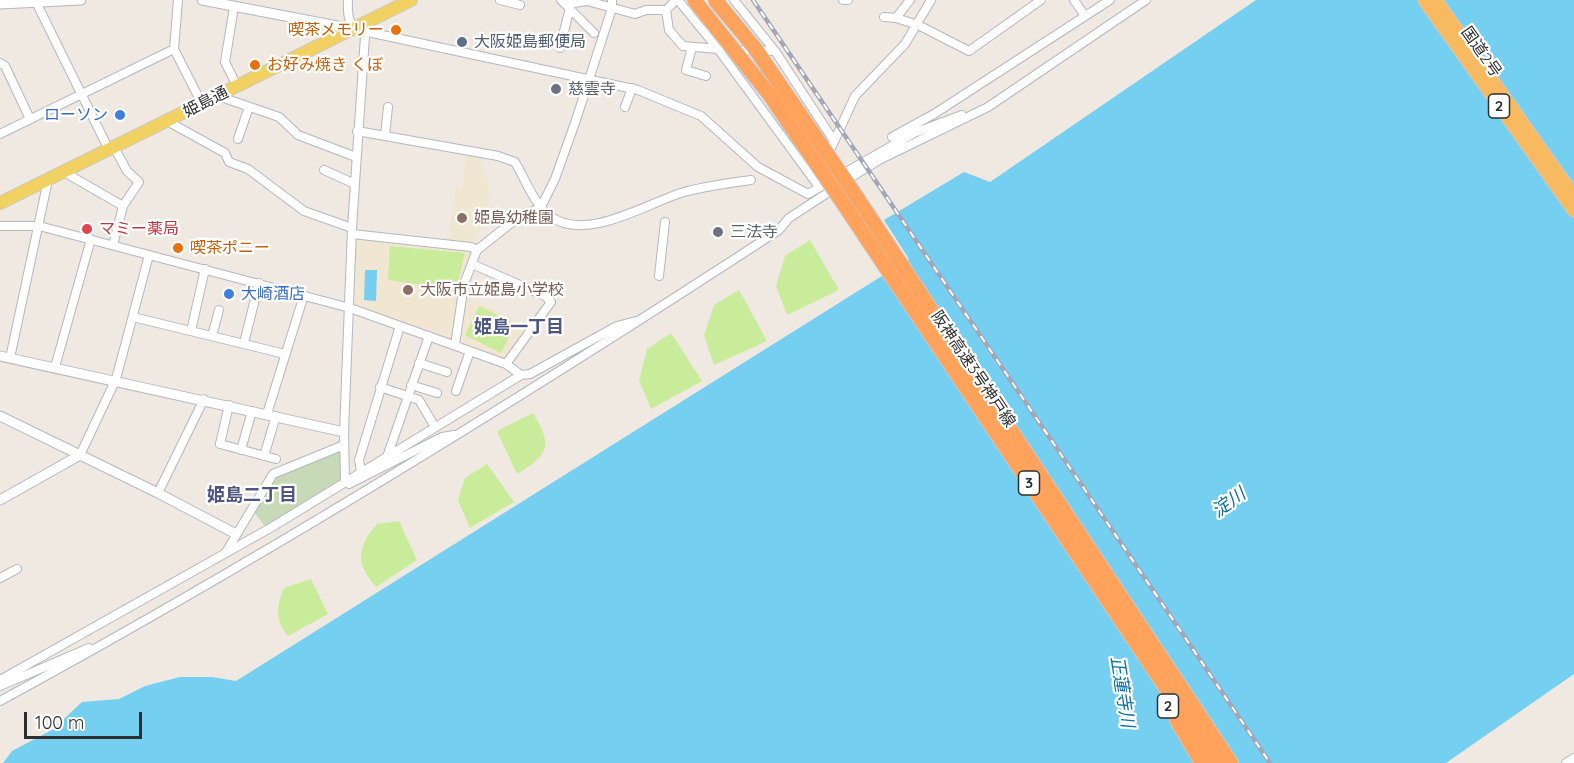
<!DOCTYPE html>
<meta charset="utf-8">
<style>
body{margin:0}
#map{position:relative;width:1574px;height:763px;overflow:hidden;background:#efe9e1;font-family:Quicksand,sans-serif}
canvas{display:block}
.scale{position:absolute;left:24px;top:712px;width:118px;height:27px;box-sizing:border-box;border:3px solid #2e2e2e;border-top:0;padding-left:8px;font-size:18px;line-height:21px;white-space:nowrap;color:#2e2e2e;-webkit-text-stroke:4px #fff;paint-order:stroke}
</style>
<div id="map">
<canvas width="1574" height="763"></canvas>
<div class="scale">100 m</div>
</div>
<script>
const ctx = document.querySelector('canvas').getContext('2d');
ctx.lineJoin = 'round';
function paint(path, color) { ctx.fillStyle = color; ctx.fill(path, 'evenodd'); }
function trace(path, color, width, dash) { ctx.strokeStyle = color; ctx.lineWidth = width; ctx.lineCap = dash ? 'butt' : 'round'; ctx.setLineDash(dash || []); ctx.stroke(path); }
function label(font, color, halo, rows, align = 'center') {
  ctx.font = font + ' Quicksand,"Noto Sans JP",sans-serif'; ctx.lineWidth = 4.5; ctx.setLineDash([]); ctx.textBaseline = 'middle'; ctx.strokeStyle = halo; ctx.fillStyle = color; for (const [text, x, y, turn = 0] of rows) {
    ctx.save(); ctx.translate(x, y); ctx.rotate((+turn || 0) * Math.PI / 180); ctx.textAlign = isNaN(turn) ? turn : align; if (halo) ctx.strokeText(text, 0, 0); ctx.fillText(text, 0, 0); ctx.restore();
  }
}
paint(new Path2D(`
 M467,156L481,157L490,192L487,212L479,219L483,229L475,236L479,243L449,240L455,188L463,189Z
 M360,236L469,249L471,252L461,284L454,336L451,340L355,304L356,240Z
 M467,297L528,326L507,358L502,359L467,345L462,338Z`), '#f0e6d1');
paint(new Path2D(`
 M341,451V483L266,528L254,512L275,477Z`), '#c8d9b8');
paint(new Path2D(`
 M810,240L839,290L787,315L776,286L785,256Z
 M390,246L465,253L456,290L388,280Z
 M739,290L767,341L714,365L704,335L714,305Z
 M479,306L515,324L501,353L465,335Z
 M671,333L702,381L651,409L639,380L647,349Z
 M533,413C553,446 549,455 517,474L497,431Z
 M487,464L514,502L470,528L458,500L465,478Z
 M399,521L417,560L376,587C355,563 357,547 377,524Z
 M311,579L328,614L288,636C275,620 276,607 284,588Z`), '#c9ec9a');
paint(new Path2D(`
 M1256,0H1574V674L1446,763H3L12,751L52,730L82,702L119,699L145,686L180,677H212L236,681L909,259L884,220L964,172L990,182Z
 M365,270H377L376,301L364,300Z`), '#75cff0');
const minor = new Path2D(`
 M500,0L520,5
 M561,0L594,33
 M567,0V4L587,1L635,14L646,10H666L676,0
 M678,0L718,49L819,187
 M734,0L775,51L834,141
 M843,0H848
 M1074,0L1085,16
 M36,2L109,150
 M234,7L225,62L237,86
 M666,10L669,30L683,46L719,49
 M884,17L896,18L910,0
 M896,18L918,25L969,51L1041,0
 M354,29L638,90L701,116L758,167L808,194L914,133L962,115
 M692,47L686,70L706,76
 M560,48L570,7
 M174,49L202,104
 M734,50L775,51
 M0,63L5,66L30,119
 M218,96L279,117L298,135L356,157
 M625,107L632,88
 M167,121L225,153L229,162L248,169L304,211L352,228
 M357,131L498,156L515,162C525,179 534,204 550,216C586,243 647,203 684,192C707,186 728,183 751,180
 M0,134L174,49L178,0
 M385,136L388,107
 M892,137L934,114L1110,0
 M238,139L249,107
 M114,147L127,171L139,182L123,206
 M827,157L855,96L905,44L931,0
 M324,170L355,184
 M64,172L123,206L113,245
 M845,181L879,160L988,107L1146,0
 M0,226H39L350,308L506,364L521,375
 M352,234L471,247L477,250
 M472,264L545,296L551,302L506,364
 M659,276L665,222
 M133,317L285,354
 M191,331L205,269
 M212,336L219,310
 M244,343L259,283
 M455,345L464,284L477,250L511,223L541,207L555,179L576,120L612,8V0
 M10,358L48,180
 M419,363L447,372
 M55,367L91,239
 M411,385L437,393
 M380,387L419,400L435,427
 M456,391L470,351
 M229,405L220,444L276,459
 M267,414L304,295
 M241,450L252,411
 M80,455L116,379L149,255
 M264,456L276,416
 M387,457L429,336
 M361,472L359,460L400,326
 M345,481L344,432L352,228L365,36C349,27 347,18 348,0
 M349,484L442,437L454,435
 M158,493L204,399
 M226,552L273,474L344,445
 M0,578L17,569
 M0,680L272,527L521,375L530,374L617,326L636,321
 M0,686L89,648
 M0,701C267,556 525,396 779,230L789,218L835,188
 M1566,763L1574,758`);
const tertiary = new Path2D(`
 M202,0L353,29
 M0,4L81,0
 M0,356L344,432
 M0,416L158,493L236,534
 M0,500L80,455`);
const primary = new Path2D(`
 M0,203L411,0`);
const trunk = new Path2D(`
 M1424,0L1574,211
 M1436,0L1574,196`);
const motorway = new Path2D(`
 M856,196L1231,763
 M843,203L1216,763
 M1177,721L1202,763`);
trace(minor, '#b4b7c1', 10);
trace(tertiary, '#b4b7c1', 11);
trace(primary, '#c9c9c9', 14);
trace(trunk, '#c9c9c9', 14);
trace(motorway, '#c9c9c9', 16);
trace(minor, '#fff', 8);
trace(tertiary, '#fff', 9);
trace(primary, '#f2d163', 12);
trace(trunk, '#f8ba60', 12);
trace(motorway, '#ffa35c', 14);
const rail = new Path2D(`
 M753,0L1270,763`);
trace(rail, '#a3a6b8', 4.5);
trace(rail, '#fff', 2, [7]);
const motorwayBridge = new Path2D(`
 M694,0L769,94L843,203
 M715,0L754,47L856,196`);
trace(motorwayBridge, '#c9c9c9', 16, []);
trace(motorwayBridge, '#ffa35c', 14);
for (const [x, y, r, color] of [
 [396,30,6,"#e8710a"],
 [462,42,6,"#5c6f8a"],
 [255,65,6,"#e8710a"],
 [556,89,6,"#6b7280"],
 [120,115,6,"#3f7fe0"],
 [462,218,6,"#8d6e63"],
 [87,229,6,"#e0444e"],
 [718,232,6,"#6b7280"],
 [178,248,6,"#e8710a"],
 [408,290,6,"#8d6e63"],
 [229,294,6,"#3f7fe0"]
]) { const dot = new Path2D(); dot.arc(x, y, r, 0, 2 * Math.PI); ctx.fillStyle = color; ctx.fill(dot); trace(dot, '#fff', 2); }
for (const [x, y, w] of [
 [1499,106,21],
 [1029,483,21],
 [1168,706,21]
]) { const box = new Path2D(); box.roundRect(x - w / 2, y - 12, w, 24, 4.5); ctx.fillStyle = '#fff'; ctx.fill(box); trace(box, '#2e2e2e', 1.5); }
label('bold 15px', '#2e2e2e', null, [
 ["2",1499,106],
 ["3",1029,483],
 ["2",1168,706]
]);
label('16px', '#c56008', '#fff', [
 ["喫茶メモリー",384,30,"right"],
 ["お好み焼き くぼ",267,65],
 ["喫茶ポニー",190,248]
], 'left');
label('16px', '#4e5e75', '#fff', [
 ["大阪姫島郵便局",474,42]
], 'left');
label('16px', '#2e2e2e', '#fff', [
 ["国道2号",1481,52,55],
 ["姫島通",206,102,-27],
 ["阪神高速3号神戸線",973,369,56]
]);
label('16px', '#5b616d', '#fff', [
 ["慈雲寺",568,89],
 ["三法寺",730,232]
], 'left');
label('16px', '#366cbe', '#fff', [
 ["ローソン",108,115],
 ["大崎酒店",241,294,"left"]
], 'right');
label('16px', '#785e54', '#fff', [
 ["姫島幼稚園",474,218],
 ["大阪市立姫島小学校",420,290]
], 'left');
label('16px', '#be3a42', '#fff', [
 ["マミー薬局",99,229]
], 'left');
label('bold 18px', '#4d5680', '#fff', [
 ["姫島一丁目",519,328],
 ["姫島二丁目",252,496]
]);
label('italic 18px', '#0d6fa3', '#fff', [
 ["淀川",1229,503,-36],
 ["正蓮寺川",1122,692,81]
]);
</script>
